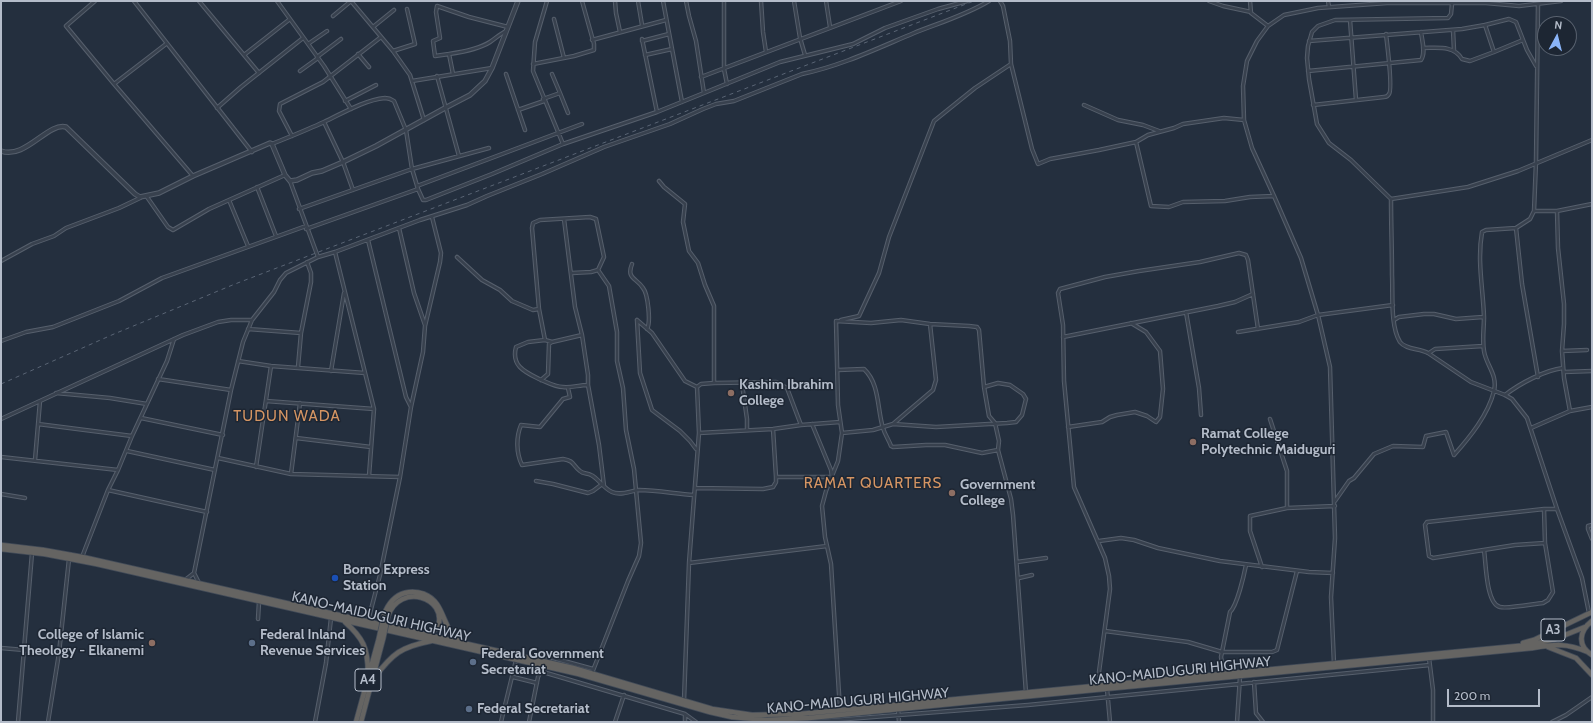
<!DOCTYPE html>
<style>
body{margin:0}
#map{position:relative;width:1593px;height:723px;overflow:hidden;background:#242f3e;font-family:Cabin,sans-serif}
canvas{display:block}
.frame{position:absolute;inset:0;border:2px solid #b4bcc9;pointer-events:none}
.north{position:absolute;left:1537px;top:16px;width:40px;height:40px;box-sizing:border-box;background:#1d2633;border:1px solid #59626f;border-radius:50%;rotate:7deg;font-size:11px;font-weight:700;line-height:16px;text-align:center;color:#b4bcc9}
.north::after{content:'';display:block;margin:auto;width:14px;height:18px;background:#8ab4f8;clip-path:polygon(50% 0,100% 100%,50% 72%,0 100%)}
.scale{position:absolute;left:1447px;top:689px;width:93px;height:18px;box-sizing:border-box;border:2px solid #b4bcc9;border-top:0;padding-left:5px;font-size:12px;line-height:14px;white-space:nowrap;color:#b4bcc9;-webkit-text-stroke:3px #1d2633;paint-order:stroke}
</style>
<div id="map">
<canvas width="1593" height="723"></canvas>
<div class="frame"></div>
<div class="north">N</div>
<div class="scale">200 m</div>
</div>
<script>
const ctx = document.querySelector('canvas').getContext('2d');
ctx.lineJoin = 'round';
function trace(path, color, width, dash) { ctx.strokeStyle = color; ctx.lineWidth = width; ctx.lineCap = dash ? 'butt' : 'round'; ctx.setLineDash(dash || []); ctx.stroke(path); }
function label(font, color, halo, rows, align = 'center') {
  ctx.font = font + ' Cabin,sans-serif'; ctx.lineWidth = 3; ctx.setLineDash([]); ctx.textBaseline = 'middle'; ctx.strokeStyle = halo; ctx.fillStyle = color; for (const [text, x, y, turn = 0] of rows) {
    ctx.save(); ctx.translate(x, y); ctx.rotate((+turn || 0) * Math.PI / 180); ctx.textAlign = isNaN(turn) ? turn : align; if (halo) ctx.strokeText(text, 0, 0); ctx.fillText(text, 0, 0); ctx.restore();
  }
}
const minor = new Path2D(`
 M95,1L66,26L114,84
 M134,1L252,152
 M199,1L259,73
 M277,1L324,66L351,109
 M351,1L393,51L410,75L424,120
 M547,1L535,42L533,71L563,144
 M615,1L616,13L620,32
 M638,1L642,25
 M663,1L682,102
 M724,1V69L727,84
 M761,1L763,32L766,52
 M794,1L800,38L805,55
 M826,1L830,27
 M1000,1L1003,6L1010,41L1011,64L1032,149L1038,164L1050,159L1099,150L1136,142L1148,135L1174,128L1183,124L1224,118L1244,120
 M1209,1L1223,6L1251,12
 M1250,1L1251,13L1268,26L1284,15L1318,8L1387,3H1486L1519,6L1561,1
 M1328,1L1329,7
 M1452,4L1451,14L1448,18L1335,20L1318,26L1312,32L1308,46L1307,58L1309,79L1317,124L1329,143L1351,160L1391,199L1468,187L1518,171L1592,140
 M333,16L351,1
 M554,19L564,58
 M1350,20L1356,100
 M1485,25L1494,52L1523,40
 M1268,26L1257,41L1247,61L1243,86L1244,120L1252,148L1274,196
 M373,27L394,10
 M1453,30L1454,50
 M642,39L657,112
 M592,40L666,20
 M642,41L669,34
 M1309,41L1462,29L1485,25L1509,19L1516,22L1527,50L1536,66
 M166,44L114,84L193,176
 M308,44L327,31
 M1423,48C1437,48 1454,45 1462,59L1470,61L1494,52
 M393,51L415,44L407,9
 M358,54L369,67
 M449,54L435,56L433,41L440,38L436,12L437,6L469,17L508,27
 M244,55L290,19
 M645,55L672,49
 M317,57L341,39
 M533,64L574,56L594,50V44L582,1
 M300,71L318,58
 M1308,71L1421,60C1426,53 1422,40 1421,32
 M453,74L449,54C463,52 479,49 490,42C496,38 500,34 506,31
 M506,74L525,130
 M552,74L560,93
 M437,76L459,156
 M701,77L901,1
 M412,81L492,68
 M704,93L780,62L853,44L885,28L938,9L967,1
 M543,99L560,93L568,113
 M345,101L376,85
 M1084,105L1118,120L1143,125L1159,131
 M1313,105L1384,97C1386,97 1388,96 1389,94C1393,89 1387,43 1386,34
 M217,108L241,87L303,38
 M518,110L544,101
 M324,122L343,162L353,190
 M292,136L279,111L280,104L323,82L381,37
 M1136,142L1151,206L1169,207L1183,202L1225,201L1250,197L1274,196L1301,258L1318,315L1393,305
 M272,144C289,137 307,130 324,122C343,113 364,100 385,98C389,98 391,99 394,101L406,130L412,169L418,189L306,229
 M290,181L318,257
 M659,181L664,187L685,204L683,222L689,251L698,263L705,285L714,306V383
 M417,186L582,124
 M257,187L276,236
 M418,189L423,200H426L492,174L563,144L657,112L704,93L696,41L689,16L686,1
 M147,197L168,227L173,230L209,209L285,175
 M1391,199C1391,224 1392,250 1392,275C1393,294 1390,326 1400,342C1406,350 1420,348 1428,353L1471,382L1505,395L1512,399L1527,418L1557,509L1582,578L1589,613
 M229,200L248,246
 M299,209L412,169L489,148
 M1534,211H1557L1592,204
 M1557,211L1558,248L1564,304V324L1562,351L1564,378L1570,411
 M564,219L575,307L582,335L588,375V385L599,445L604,486
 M399,228L414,293L425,325
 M1516,228L1522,284L1538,377
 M368,240L406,397L411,407
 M335,252L374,409L369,476
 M457,257L482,280L500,290L512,301L533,310L539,309
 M1,261L32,244L54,236L66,228L119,208L140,198
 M632,264C626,279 637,278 643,288C648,294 651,322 647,329
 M1186,312L1199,388L1201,415
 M637,320L640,373L652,410L680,431L690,441L696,449
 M637,320L652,333L685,381L697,387
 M841,320L859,316L879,273L889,237L934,121L975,88L1011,64
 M1394,320L1399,317L1424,314H1434L1456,319L1483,317
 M836,321L871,323L901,320L930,324L969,326L977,327L979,330L984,387L989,416L995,423L999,441L998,450L1011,499L1013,515L1026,693
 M836,321L838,405L842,433L838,461L826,491L822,506L825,537L831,564L840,710
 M248,329L301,333
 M1238,332L1299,322L1318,315L1330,367L1335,538L1331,597L1334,664
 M582,335L552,342L545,340L528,342L516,347C511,366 525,372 539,379C547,382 554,387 563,387C571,388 579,385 588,385
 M1063,337L1218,306L1235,302L1253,294
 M545,340L539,309L532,228L533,223L540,220L590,217L596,219L604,257L598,270L591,272L572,273
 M1,341L26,332L53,327L119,301L162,278L306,226
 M1562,351L1587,350
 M1429,353L1435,349L1483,346
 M238,361L271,366L365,373
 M298,367L301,333L311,282V273L307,262
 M838,370L864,369C880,384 877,409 883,428C885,435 889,440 891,446L893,447L926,445H945L982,453L998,450
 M331,371L344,293
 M1564,372L1592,371
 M158,379L231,390
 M541,380L548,374L549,344L552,342
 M742,384L747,419V430
 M697,387L701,384L714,383L776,382L787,388L801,425
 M568,388L570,397L563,399L540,427L521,425C516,437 516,453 522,465L563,459C575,461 572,465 580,471C583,474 587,473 591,475C598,478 603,488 612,492C621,496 630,491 639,490C658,490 676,494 694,495
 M56,393L110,398L147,404
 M1505,395C1519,384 1545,370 1563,368
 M266,401L374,409
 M141,418L223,435
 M1,419L183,335L218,322L231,320H252
 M1270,419L1287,471V508
 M38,424L132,436
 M893,424L936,427L1007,423L1016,422L1022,415L1026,399L1023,394L1010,385L998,383L984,387
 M1068,427L1102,422L1110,417L1117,415L1135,412L1147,416L1156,422L1160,417L1163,389L1160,351L1146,332L1131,323
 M1531,428L1570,411L1592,407
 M699,433L773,429L801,425L840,422
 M842,433L873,430L893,424L933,390L936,380L930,324
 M296,438L371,447
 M127,451L215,470
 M1,457L118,470
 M218,458L291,474L400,477
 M35,460L40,401
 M256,467L271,366
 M291,474L300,403
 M776,477H832L831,470L812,424
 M536,481L553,484L588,493L593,491L601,485
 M695,488L763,489L773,487L776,482V477L773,429
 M108,490L207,512
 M1,494L25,498
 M1335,501L1349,481L1354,478L1374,454L1393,446L1423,447L1426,436L1446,432L1454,455C1470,437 1488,415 1494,391C1498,375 1486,365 1484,351C1482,340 1484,328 1484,317C1483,288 1477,261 1482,232L1486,230L1516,228L1530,219L1534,211L1536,162L1538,4
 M1544,509L1545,543L1515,545L1433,558L1429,556L1425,525L1427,522L1544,509H1557
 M1592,525L1588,526V529L1592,539
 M1099,541L1121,538L1134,540L1158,548L1220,561L1309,572L1333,573
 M1484,550C1486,563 1486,604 1500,607C1508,609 1533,604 1543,603L1548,600L1553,592L1545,543
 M82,557L108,490L118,470L132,436L167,361L174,339
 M1017,562L1046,558
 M689,563L827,546
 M1246,565C1244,575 1237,606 1230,612L1222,652H1272L1277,650L1297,571
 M1262,567L1250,531V516L1287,508L1335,506
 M1019,578L1032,575
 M185,580L194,573
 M199,583L194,573L231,390L243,342L252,320L274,292L280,280L286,273L318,257L335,252L420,220L467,205L487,196L542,174L604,147L670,124L703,109L716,104L734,101L802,74C841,66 878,48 914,33C939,23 966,15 989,1
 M258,619L259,602
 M368,621L380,575L400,477L411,407L423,352L425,326L440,262L441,253L432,217
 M1105,631L1188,642L1222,652L1221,657L1224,674
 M1,648L59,653
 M1429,658L1433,690V722
 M533,659L542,655L593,669
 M592,673L628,581L639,556L641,543L634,469L626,430L623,388L617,361V332L609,286L598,270
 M513,677L537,683
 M1254,682L1256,713L1263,722
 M1101,686L1099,672L1110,589L1109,576L1105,558L1074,487L1064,381L1063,325L1058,293L1060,289L1105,277L1139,271L1200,262L1239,253L1246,255L1248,260L1258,329
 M1107,689L1110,722
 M684,701L689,563L699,433L697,387
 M898,709L899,722
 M685,715V722
 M18,722L32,553
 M48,722L59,653L69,559
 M315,722L326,663L331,618
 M501,722L516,660
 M529,722L538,677L540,673L543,672L685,714L696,722
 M615,722L624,695
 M809,722L1028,705L1430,665
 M1237,722L1240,677
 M1552,722L1566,715L1592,697`);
const tertiary = new Path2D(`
 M1,151C25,160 48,122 66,127L135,194L140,197L159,193L193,176L270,143L272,144L285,175L290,181L297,180L312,173L322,171L343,162L376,146L445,108L470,95L485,81L492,68L518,1`);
const trunk = new Path2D(`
 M1,545L43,550L82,557L573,668L712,709L752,715L800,714L1529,645L1555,639L1585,627
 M1,549L45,554L97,564L579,674L710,712L732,717L767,720L809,718L1020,697L1532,648C1556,644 1566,643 1588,652
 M384,615C388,604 394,596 405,593C412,591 418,592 424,594C445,602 442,628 458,641
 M388,616C400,582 448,597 438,627L429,635
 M1592,621C1579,631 1577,646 1592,655
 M345,622C363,638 368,648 368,673
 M1523,643L1534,640L1592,612
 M1548,647L1576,658L1592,675
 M374,678C393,653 401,647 431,641
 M356,722L379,638
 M361,722L383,639`);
trace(minor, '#565f6c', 4.5);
trace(tertiary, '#565f6c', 5.5);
trace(trunk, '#434c59', 6);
trace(minor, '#38414e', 2.5);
trace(tertiary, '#38414e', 3.5);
trace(trunk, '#656462', 4.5);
trace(new Path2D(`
 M1,384L114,334L235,284L974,1`), '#5a6575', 1, [4, 4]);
const trunkBridge = new Path2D(`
 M379,638L384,615
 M383,639L388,616`);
trace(trunkBridge, '#434c59', 6, []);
trace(trunkBridge, '#656462', 4.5);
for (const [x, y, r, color] of [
 [731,393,4,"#8d6e63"],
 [1193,442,4,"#8d6e63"],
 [952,493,4,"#8d6e63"],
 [335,578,4,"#1a4fb4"],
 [152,643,4,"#8d6e63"],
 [252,643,4,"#5c6f8a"],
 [473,662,4,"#5c6f8a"],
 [469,709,4,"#5c6f8a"]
]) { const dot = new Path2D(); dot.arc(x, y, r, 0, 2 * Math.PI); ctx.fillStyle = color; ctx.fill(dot); trace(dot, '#1d2633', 1.5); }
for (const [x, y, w] of [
 [1553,630,24],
 [368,680,26]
]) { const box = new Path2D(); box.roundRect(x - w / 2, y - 11, w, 22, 3); ctx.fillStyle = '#1d2633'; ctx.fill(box); trace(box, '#b4bcc9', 1); }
label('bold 13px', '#b4bcc9', null, [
 ["A3",1553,630],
 ["A4",368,680]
]);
label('bold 14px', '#b4bcc9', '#1d2633', [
 ["Kashim Ibrahim",739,385],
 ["College",739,401],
 ["Ramat College",1201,434],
 ["Polytechnic Maiduguri",1201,450],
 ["Government",960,485],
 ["College",960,501],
 ["Borno Express",343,570],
 ["Station",343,586],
 ["College of Islamic",144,635,"right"],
 ["Theology - Elkanemi",144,651,"right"],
 ["Federal Inland",260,635],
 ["Revenue Services",260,651],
 ["Federal Government",481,654],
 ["Secretariat",481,670],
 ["Federal Secretariat",477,709]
], 'left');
label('14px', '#b4bcc9', '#1d2633', [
 ["KANO-MAIDUGURI HIGHWAY",381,617,13],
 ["KANO-MAIDUGURI HIGHWAY",1180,671,-6],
 ["KANO-MAIDUGURI HIGHWAY",858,701,-5]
]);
ctx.letterSpacing = '1px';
label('15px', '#d59563', '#1d2633', [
 ["TUDUN WADA",287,417],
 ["RAMAT QUARTERS",873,484]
]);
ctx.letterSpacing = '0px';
</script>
